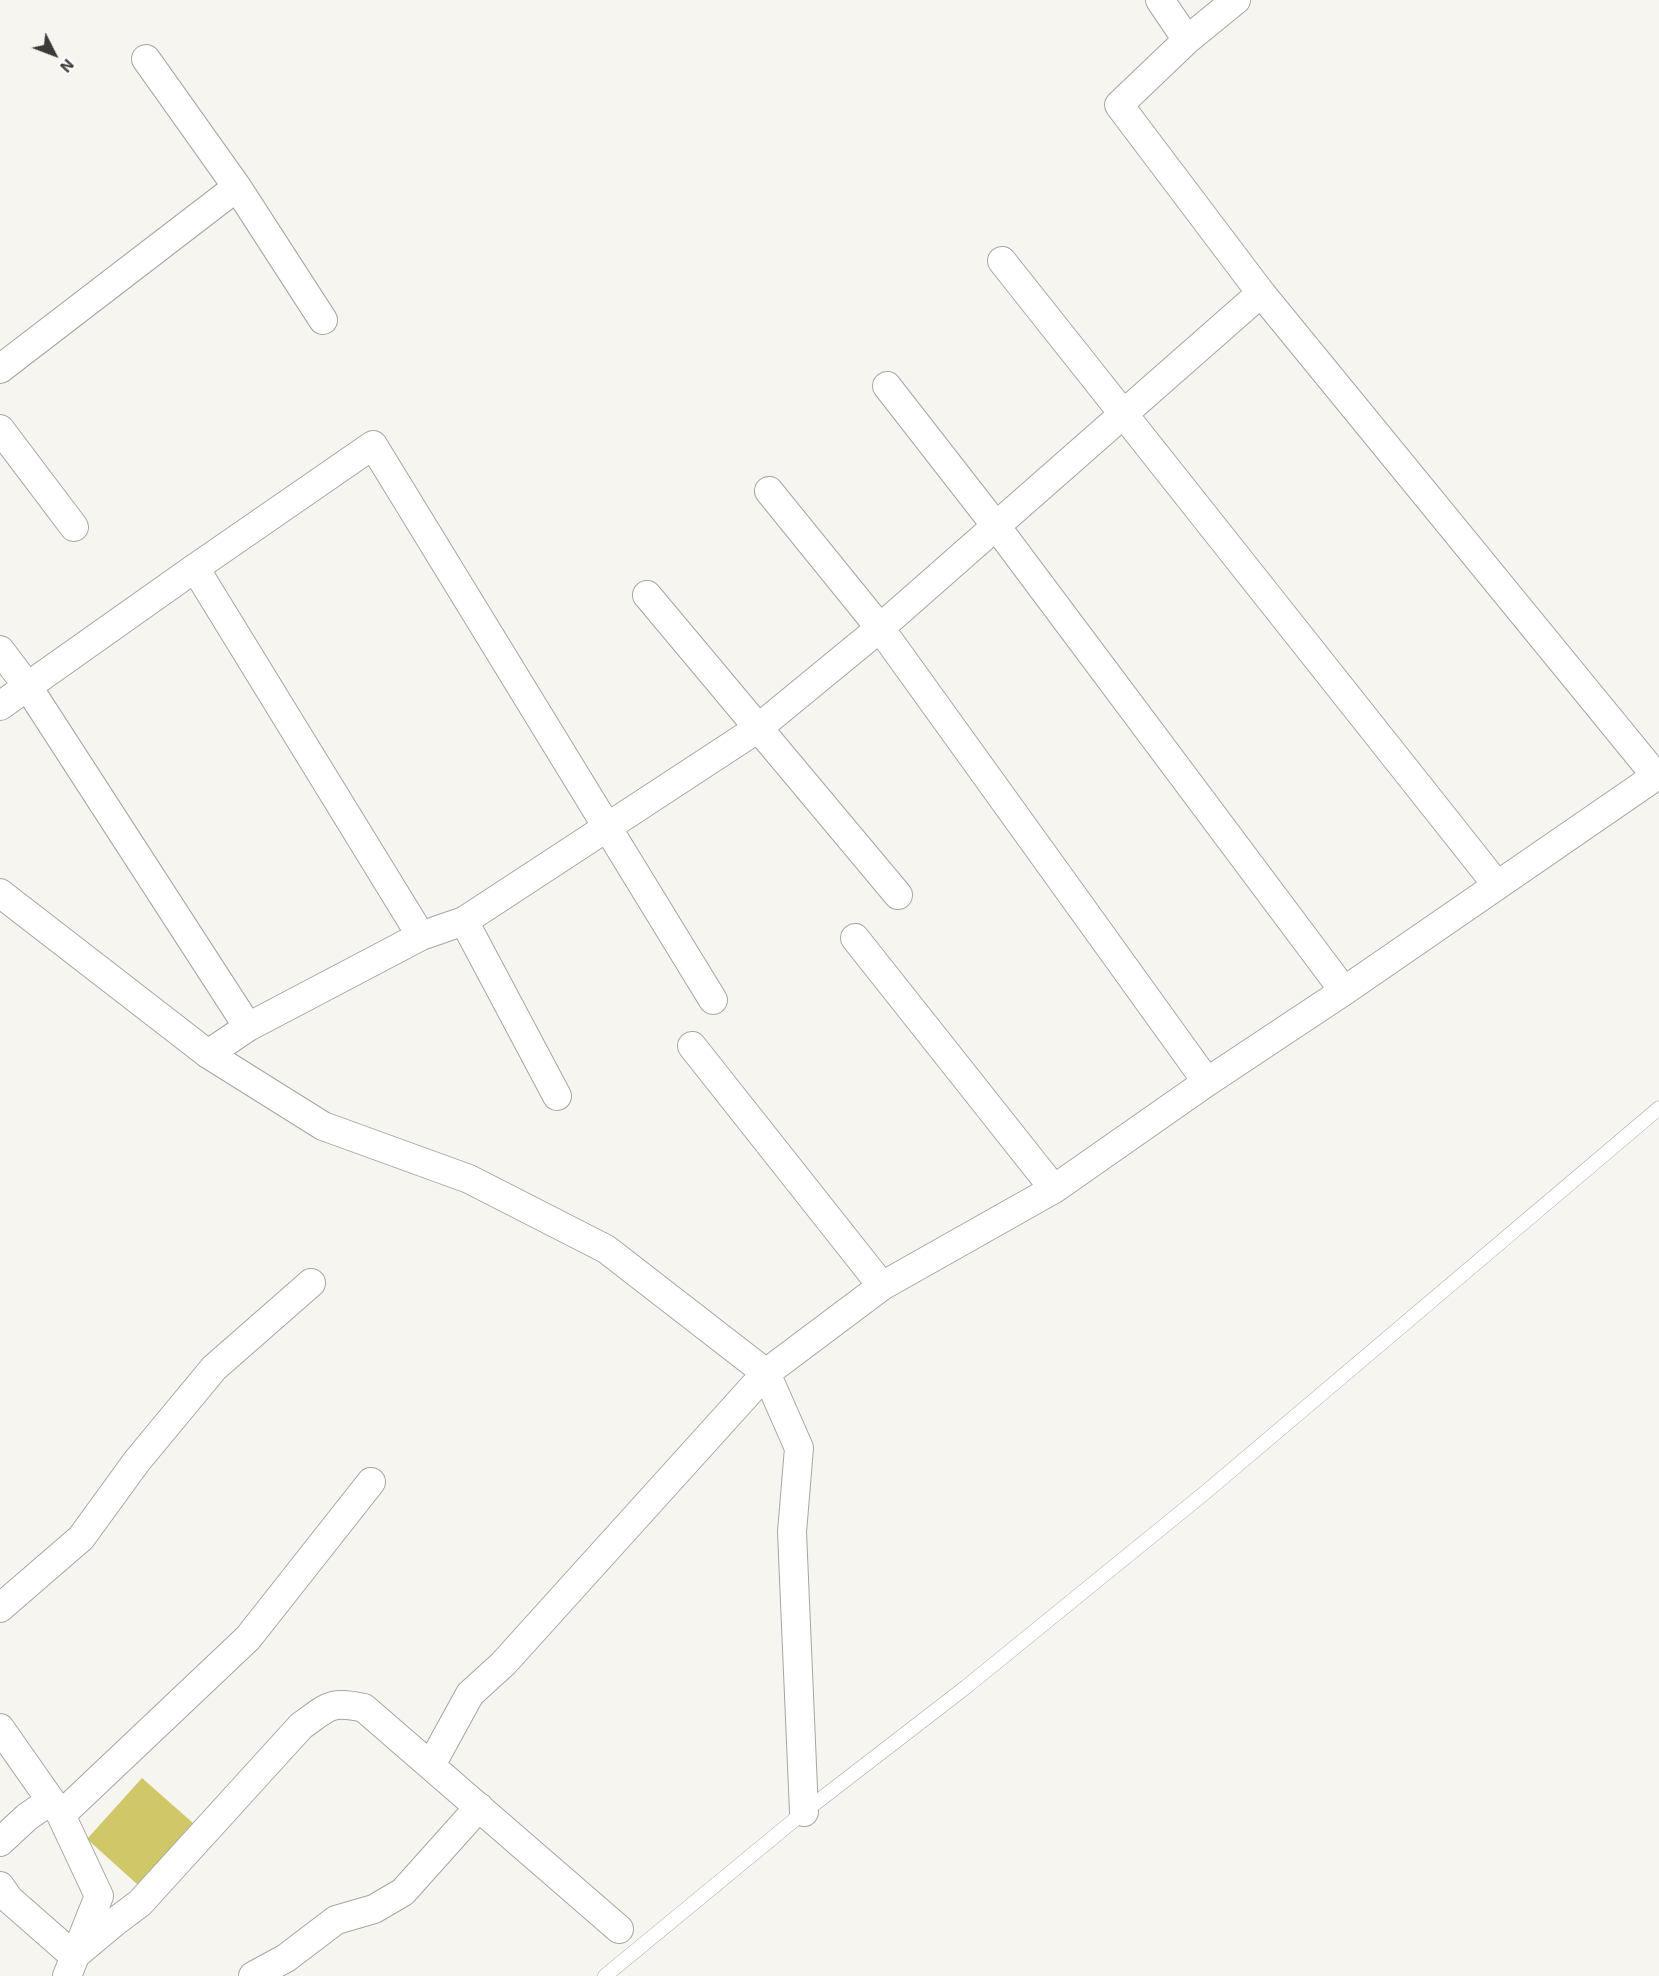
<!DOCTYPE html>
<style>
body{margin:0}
#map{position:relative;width:1659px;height:1976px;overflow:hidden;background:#f6f5f0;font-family:"Exo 2",sans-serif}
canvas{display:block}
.north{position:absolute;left:24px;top:24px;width:60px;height:60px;-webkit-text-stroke:4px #fff;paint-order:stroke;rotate:132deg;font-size:16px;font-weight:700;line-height:24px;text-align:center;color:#3a3a38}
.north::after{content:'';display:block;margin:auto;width:21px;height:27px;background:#3a3a38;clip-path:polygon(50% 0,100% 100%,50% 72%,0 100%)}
</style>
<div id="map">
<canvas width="1659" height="1976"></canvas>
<div class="north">N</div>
</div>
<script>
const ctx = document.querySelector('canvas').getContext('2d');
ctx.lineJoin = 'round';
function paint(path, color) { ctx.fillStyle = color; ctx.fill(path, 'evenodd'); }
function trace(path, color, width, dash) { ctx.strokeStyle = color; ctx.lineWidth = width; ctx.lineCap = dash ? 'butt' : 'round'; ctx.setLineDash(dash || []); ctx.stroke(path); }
paint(new Path2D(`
 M142,1778L193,1823L138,1885L87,1839Z`), '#d0c868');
const service = new Path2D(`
 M605,1976L804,1812L966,1687L1207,1491L1659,1108`);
const minor = new Path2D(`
 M1160,0L1187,40
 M146,59L237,187L323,320
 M1002,261L1497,885
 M0,369L237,187
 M887,386L996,526L1344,991
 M0,429L74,527
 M769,491L880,628L1207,1082
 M647,595L898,895
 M0,650L28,687L248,1027
 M0,706L195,568
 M0,893L208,1054L323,1126L469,1179L606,1249L766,1373L799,1448L792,1532L804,1812
 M464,921L557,1096
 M421,936L195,568L373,445L713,1000
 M855,938L1054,1189
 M692,1046L882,1286
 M208,1054L248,1027L421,936L464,921L757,729L880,628L1261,293L1119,105L1187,40L1236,0
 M0,1608L81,1538L137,1461L214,1368L311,1283
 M0,1728L61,1815L99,1896L67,1976
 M431,1765L470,1694L503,1664L766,1373L882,1286L1054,1189L1207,1082L1344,991L1656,776L1261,293
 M61,1815L248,1638L371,1482
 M0,1842L27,1817L50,1801
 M0,1886L9,1899L74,1956L116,1921L140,1903L301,1726C328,1707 330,1700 364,1708L619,1929
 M253,1976L286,1958L336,1920L374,1909L403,1892L479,1807`);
trace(service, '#a6a6a1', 15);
trace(minor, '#a6a6a1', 30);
trace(service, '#fff', 14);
trace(minor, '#fff', 28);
</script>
